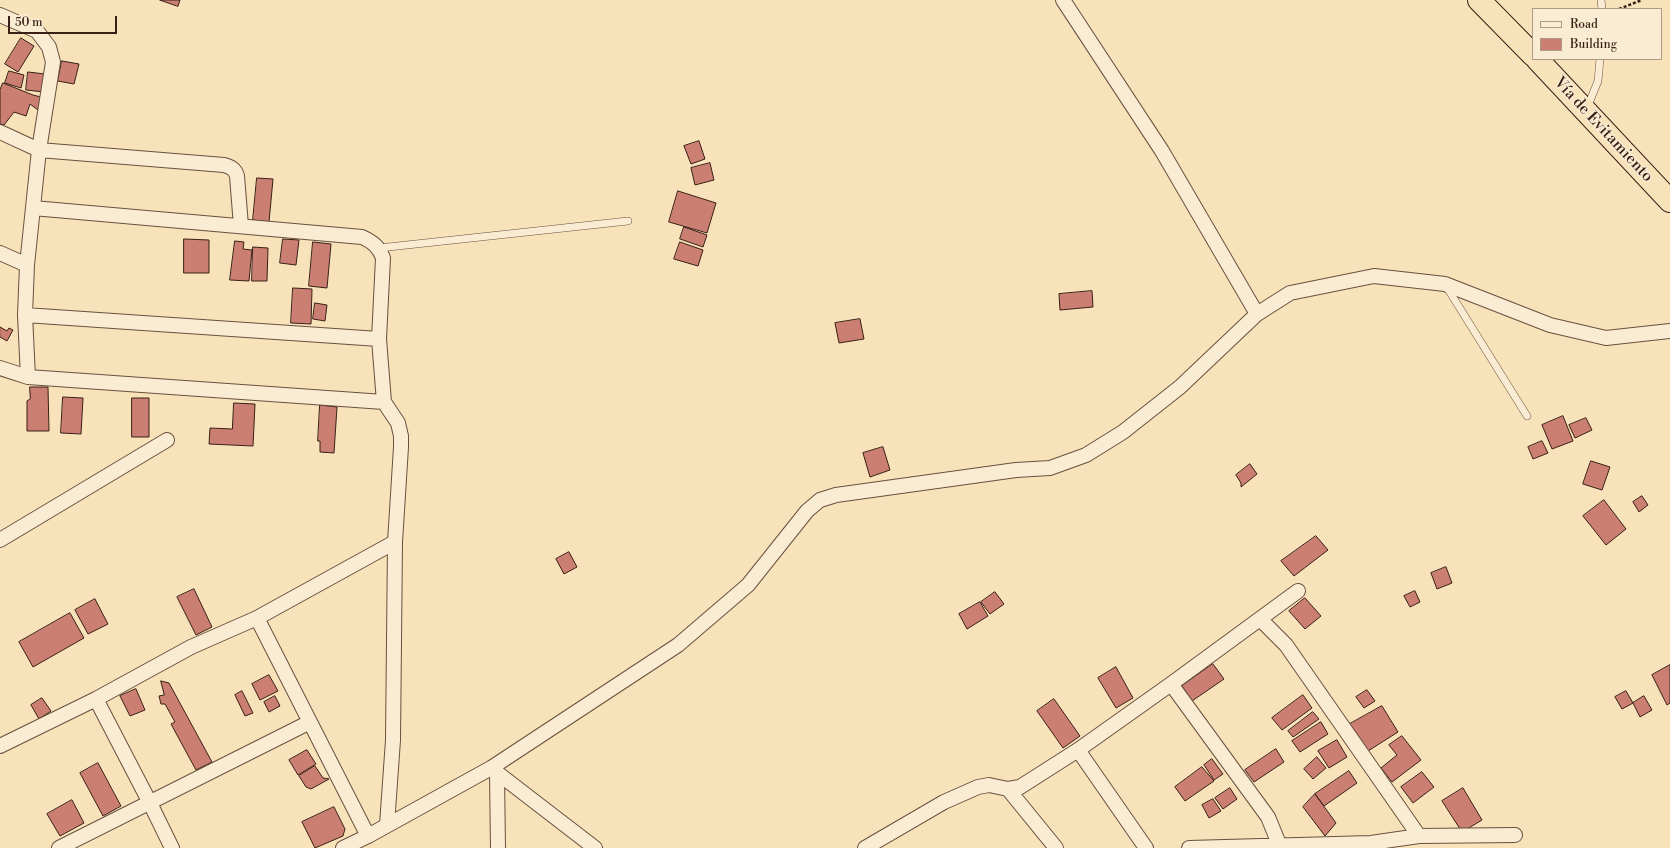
<!DOCTYPE html>
<meta charset="utf-8">
<style>
body{margin:0}
#map{position:relative;width:1670px;height:848px;overflow:hidden;background:#f8e2ba;font-family:"Libre Bodoni",serif}
canvas{display:block}
.legend{position:absolute;left:1532px;top:8px;width:130px;height:52px;box-sizing:border-box;background:#faecd2;border:1px solid #ad9a87;margin:0;padding:5px 7px;list-style:none;font-size:12px;color:#391f16}
.legend li{display:flex;align-items:center;gap:8px;height:20px}
.legend b{width:20px;border:1px solid #ad9a87}
.scale{position:absolute;left:8px;top:16px;width:109px;height:18px;box-sizing:border-box;border:2px solid #391f16;border-top:0;padding-left:5px;font-size:12px;line-height:14px;white-space:nowrap;color:#391f16;-webkit-text-stroke:3px #faecd2;paint-order:stroke}
</style>
<div id="map">
<canvas width="1670" height="848"></canvas>
<ul class="legend">
<li><b style="height:5px;background:#faecd2"></b>Road</li>
<li><b style="height:11px;background:#cb7e72"></b>Building</li>
</ul>
<div class="scale">50 m</div>
</div>
<script>
const ctx = document.querySelector('canvas').getContext('2d');
ctx.lineJoin = 'round';
function paint(path, color) { ctx.fillStyle = color; ctx.fill(path, 'evenodd'); }
function trace(path, color, width, dash) { ctx.strokeStyle = color; ctx.lineWidth = width; ctx.lineCap = dash ? 'butt' : 'round'; ctx.setLineDash(dash || []); ctx.stroke(path); }
function label(font, color, halo, rows, align = 'center') {
  ctx.font = font + ' "Libre Bodoni",serif'; ctx.lineWidth = 3; ctx.setLineDash([]); ctx.textBaseline = 'middle'; ctx.strokeStyle = halo; ctx.fillStyle = color; for (const [text, x, y, turn = 0] of rows) {
    ctx.save(); ctx.translate(x, y); ctx.rotate((+turn || 0) * Math.PI / 180); ctx.textAlign = isNaN(turn) ? turn : align; if (halo) ctx.strokeText(text, 0, 0); ctx.fillText(text, 0, 0); ctx.restore();
  }
}
const building = new Path2D(`
 M160,0H180L178,6Z
 M21,38L34,46L18,72L5,64Z
 M62,61L79,64L74,84L58,81Z
 M9,71L24,75L21,88L5,83Z
 M28,72L45,74L44,92L26,90Z
 M3,83L33,95L41,97L38,110L30,104L26,116L14,112L4,125L0,124V90Z
 M699,141L705,159L691,164L684,146Z
 M710,163L714,180L695,185L691,168Z
 M257,178L273,179L269,222L253,220Z
 M678,191L716,203L707,233L669,222Z
 M684,227L707,235L703,247L680,239Z
 M184,239L209,240V273H184Z
 M283,239L299,240L296,265L280,263Z
 M235,241L244,242L243,249L252,250L249,281L230,280Z
 M313,242L331,244L327,288L309,286Z
 M680,242L703,250L698,266L674,259Z
 M253,247L268,248L267,281H252Z
 M293,288L312,289L311,324L291,323Z
 M1092,291L1093,307L1060,310L1059,294Z
 M315,303L327,305L325,321L313,319Z
 M860,319L864,339L839,343L835,323Z
 M0,327L7,331L9,328L13,330L7,341L0,337Z
 M30,387H48L49,431H27V401L30,399Z
 M63,397L83,398L81,434L61,433Z
 M132,398H149V437H132Z
 M234,403L255,404L253,446L209,444L210,428L232,429Z
 M320,405L337,407L334,453L320,452V441H318Z
 M1563,416L1573,441L1552,449L1542,425Z
 M1586,418L1592,430L1575,438L1569,425Z
 M1542,441L1548,453L1533,459L1528,447Z
 M883,447L890,470L870,477L863,453Z
 M1591,461L1610,467L1602,490L1583,484Z
 M1250,464L1257,474L1241,487V483L1236,475Z
 M1642,496L1648,505L1639,512L1633,502Z
 M1604,500L1626,529L1606,545L1583,516Z
 M1316,536L1328,550L1294,576L1281,561Z
 M569,552L577,567L564,574L556,559Z
 M1446,567L1452,583L1437,589L1431,573Z
 M194,589L212,627L196,635L177,597Z
 M1415,591L1420,602L1410,607L1404,596Z
 M995,592L1004,604L990,614L981,602Z
 M1305,598L1321,616L1305,629L1289,611Z
 M95,599L108,624L88,634L75,610Z
 M980,602L988,616L967,629L959,614Z
 M70,613L84,638L33,667L19,642Z
 M1213,664L1224,679L1192,701L1182,686Z
 M1670,665V703L1667,705L1652,675Z
 M1116,667L1133,698L1116,708L1098,678Z
 M269,675L278,691L260,700L252,684Z
 M161,681L169,683L212,762L196,770L171,724L175,722L165,704H161L159,696L164,695Z
 M136,689L145,710L130,716L120,696Z
 M1367,690L1375,701L1364,708L1356,697Z
 M242,691L253,713L245,716L235,695Z
 M1626,691L1633,703L1622,709L1615,697Z
 M1303,695L1312,708L1282,730L1272,718Z
 M275,696L280,706L269,712L264,702Z
 M1644,696L1652,710L1640,717L1633,703Z
 M42,698L51,711L39,719L31,705Z
 M1054,699L1080,736L1063,748L1037,711Z
 M1382,706L1398,732L1368,751L1348,725Z
 M1313,712L1319,719L1293,737L1288,731Z
 M1321,722L1328,734L1300,752L1292,741Z
 M1402,736L1421,760L1392,782L1381,768L1397,755L1389,745Z
 M1337,740L1347,757L1329,768L1318,751Z
 M1276,749L1284,762L1254,782L1245,770Z
 M307,750L316,764L298,775L289,760Z
 M1317,757L1326,768L1313,779L1304,769Z
 M1212,759L1223,774L1214,780L1204,765Z
 M98,763L121,806L103,816L80,773Z
 M315,766L323,778L329,779L311,789L306,787L299,776Z
 M1202,767L1214,781L1185,801L1175,787Z
 M1349,771L1357,783L1324,806L1315,794Z
 M1422,772L1434,787L1413,803L1401,787Z
 M1230,788L1237,799L1223,809L1215,798Z
 M1463,788L1482,820L1462,832L1442,801Z
 M1315,794L1336,823L1325,836L1303,807Z
 M1213,799L1221,811L1209,818L1202,805Z
 M72,800L84,823L60,836L47,814Z
 M334,807L345,829L343,836L315,848L302,822Z`);
paint(building, '#cb7e72');
trace(building, '#391f16', 1);
const service = new Path2D(`
 M1601,0L1602,9
 M1587,108L1598,81L1600,59
 M379,248L628,221
 M1446,286L1527,416`);
const minor = new Path2D(`
 M1063,0L1162,151L1257,314
 M0,15L37,31L49,47L53,62L39,150L27,265L25,315L28,377
 M0,132L39,150L224,165C231,167 235,169 237,176L241,226
 M33,208L362,237C373,242 379,247 383,258L379,339L384,402L398,423L401,436V447L395,542L393,740L387,825
 M0,253L27,265
 M25,315L379,339
 M0,368L28,377L384,402
 M0,540L167,440
 M257,618L368,836
 M1260,619L1286,645L1419,836L1515,835
 M1171,684L1268,817L1279,844
 M96,699L150,803L172,848
 M0,746L96,699L191,647L257,618L395,542
 M1078,750L1146,848
 M491,768L595,848
 M497,774L498,848
 M1008,789L1056,848
 M59,848L310,722
 M343,848L368,836L491,768L678,645L748,585L807,511L820,500L836,495L1016,470L1050,468L1086,455L1123,432L1180,387L1257,314L1290,293L1374,276L1445,284L1550,325L1606,338L1670,331
 M865,848L944,802L978,787L989,785L1008,789L1020,787L1078,750L1171,684L1298,591
 M1189,848L1371,843L1419,836`);
const trunk = new Path2D(`
 M1479,0L1533,55
 M1537,59L1670,201`);
trace(service, '#69503f', 8);
trace(minor, '#69503f', 16);
trace(trunk, '#391f16', 24);
trace(new Path2D(`
 M1619,9L1642,0`), '#391f16', 2.5, [3, 2]);
trace(service, '#faecd2', 7);
trace(minor, '#faecd2', 14);
trace(trunk, '#f8e2ba', 22);
label('16px', '#391f16', '#faecd2', [
 ["Vía de Evitamiento",1603,130,47]
]);
</script>
